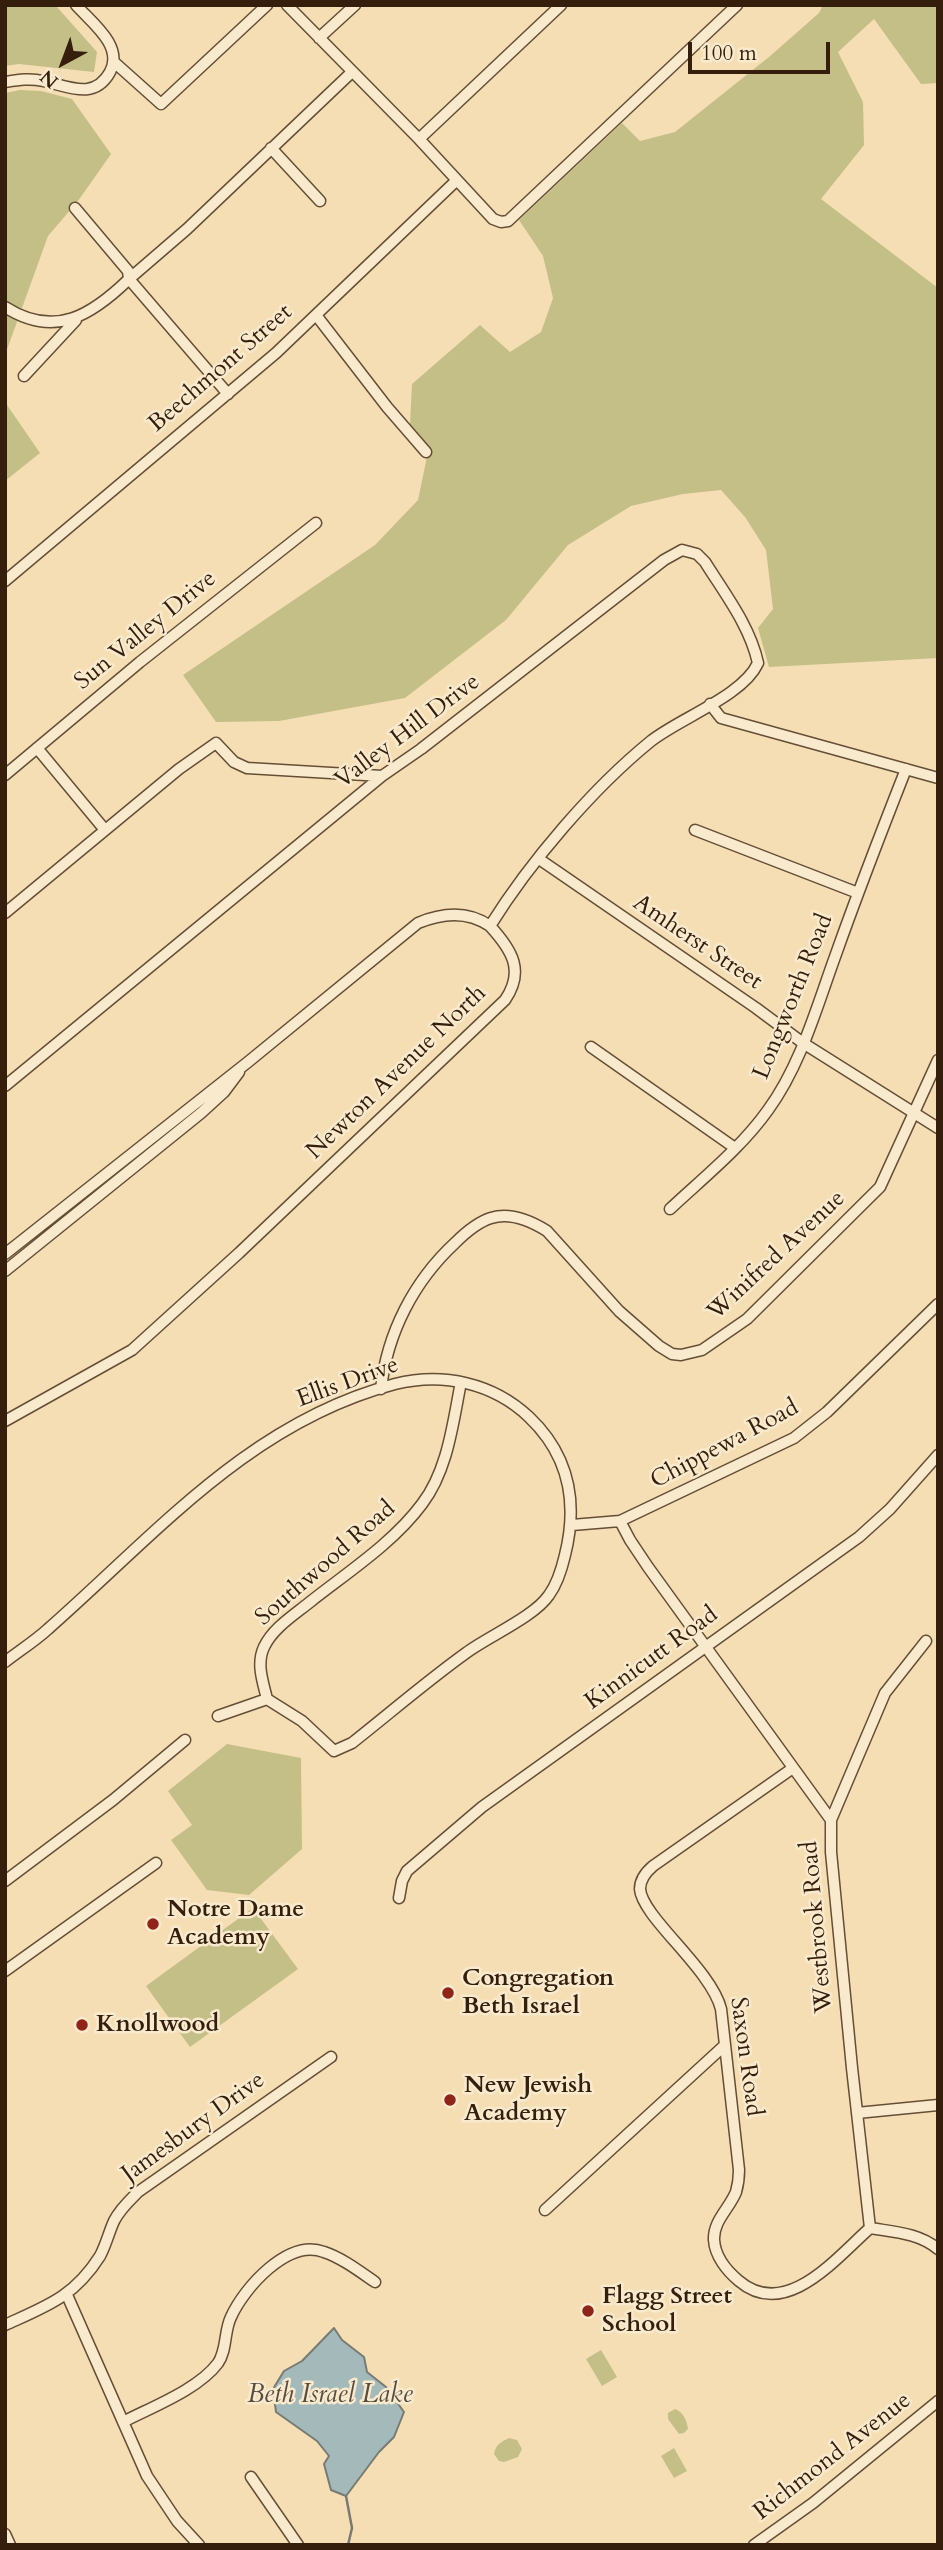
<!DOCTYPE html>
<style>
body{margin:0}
#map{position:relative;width:943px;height:2550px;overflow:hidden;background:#f6deb4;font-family:Cardo,serif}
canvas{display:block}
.frame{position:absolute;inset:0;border:7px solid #351e0c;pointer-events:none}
.north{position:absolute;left:28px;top:28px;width:70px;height:70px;-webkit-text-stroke:5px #f9eace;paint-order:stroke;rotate:221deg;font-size:19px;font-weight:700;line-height:28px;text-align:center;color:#351e0c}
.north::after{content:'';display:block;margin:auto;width:24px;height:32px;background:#351e0c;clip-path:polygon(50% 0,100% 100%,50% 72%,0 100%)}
.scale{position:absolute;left:688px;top:42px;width:142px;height:32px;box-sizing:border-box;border:4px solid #351e0c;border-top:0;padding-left:9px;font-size:21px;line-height:24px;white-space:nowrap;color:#351e0c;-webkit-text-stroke:5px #f9eace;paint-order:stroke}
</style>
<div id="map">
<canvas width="943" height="2550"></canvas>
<div class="frame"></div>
<div class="north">N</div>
<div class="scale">100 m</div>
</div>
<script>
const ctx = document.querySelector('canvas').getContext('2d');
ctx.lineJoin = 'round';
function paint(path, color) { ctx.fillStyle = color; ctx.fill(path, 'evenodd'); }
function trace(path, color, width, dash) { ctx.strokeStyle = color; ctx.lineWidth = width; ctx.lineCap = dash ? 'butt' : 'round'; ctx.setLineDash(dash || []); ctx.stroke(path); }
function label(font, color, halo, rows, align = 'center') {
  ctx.font = font + ' Cardo,serif'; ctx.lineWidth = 5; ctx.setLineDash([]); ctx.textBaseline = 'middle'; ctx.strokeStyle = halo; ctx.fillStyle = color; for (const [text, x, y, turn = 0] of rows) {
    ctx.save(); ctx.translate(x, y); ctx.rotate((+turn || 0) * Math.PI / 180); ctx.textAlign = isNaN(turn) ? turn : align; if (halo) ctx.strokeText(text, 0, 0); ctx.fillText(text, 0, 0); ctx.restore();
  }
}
paint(new Path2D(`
 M5,5L57,7L97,52L94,72L19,64L5,66Z
 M823,5H938V83L921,84L874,19L838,52L863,102L864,145L821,199L938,288V658L769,667L758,628L773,609L766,550L745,517L721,490L683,494L631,506L568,545L506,620L405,698L279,721L216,722L183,675L375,545L418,500L429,447L410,424L412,384L480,325L510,352L541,332L553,298L543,256L519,220L622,123L640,141L675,132L769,57L819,13Z
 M20,90L41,91L72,99L111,154L78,201L48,236L5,355V93Z
 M5,402L40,453L5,481Z
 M227,1744L301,1758L302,1849L249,1895L207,1890L171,1840L192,1825L168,1791Z
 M253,1908L298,1969L190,2047L146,1986Z
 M601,2350L617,2377L602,2386L586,2359Z
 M675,2409C683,2412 687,2420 688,2429L684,2433L679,2434L668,2419V2413Z
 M509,2438L517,2440L522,2449L518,2457L504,2462L499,2461L494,2454C496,2444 501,2442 509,2438Z
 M674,2448L687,2471L674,2478L661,2456Z`), '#c4bf87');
const water = new Path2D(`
 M334,2328L342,2340L364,2357L367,2372L386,2387L404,2412L394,2437L379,2452L346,2496L331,2490L324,2464L329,2456L317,2441L276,2412L273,2389L284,2371L302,2361Z`);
paint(water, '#a4b9ba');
trace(water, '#787b74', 2);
trace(new Path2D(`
 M346,2496L352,2528L348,2545`), '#787b74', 2.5);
const minor = new Path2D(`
 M287,5L419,139L493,219L501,222L508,221L737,5
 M319,38L355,5
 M114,62L161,104L267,5
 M5,82C18,80 30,78 43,81C68,86 94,101 110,72C124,46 92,23 76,5
 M419,139L561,5
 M271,148L320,201
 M75,208L128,271L129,279L187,229L352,72
 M5,307C55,339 92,315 129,279L228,394
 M316,315L387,407L426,452
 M24,376L76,320
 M5,581L276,353L457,180
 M710,704L721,718L938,778
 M37,748L105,830
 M5,775L140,662L316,523
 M695,830L858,893
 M539,859L756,1008L803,1043L938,1128
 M5,913L179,769L216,743L234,762L247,768L382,776
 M591,1047L735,1148
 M5,1086L382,776L421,749L664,560L682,550L697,554L705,562C725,594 750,626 758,663C743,696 680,718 651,741C592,789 530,862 490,926C512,950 525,971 505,1000L239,1253L132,1350L5,1421
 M670,1209C703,1178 741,1148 768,1110C801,1065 817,1006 836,954C858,892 882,830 906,769
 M5,1254L248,1062L418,923C442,913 467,910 490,926
 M5,1271L201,1113L224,1092L239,1072
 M381,1389C387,1333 414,1281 455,1243C465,1233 478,1222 491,1218C510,1212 531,1221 547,1231L619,1311L659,1346L672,1354L681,1355L702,1350L747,1319L880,1187L938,1060
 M620,1521L630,1540L648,1567L831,1820V1852L852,2068L870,2228
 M572,1525L620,1521L794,1438L827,1412L938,1304
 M5,1662C19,1651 35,1641 48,1629C156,1534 250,1422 395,1384C443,1372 493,1383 529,1417C569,1455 578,1503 565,1555C562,1568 557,1584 549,1595C534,1617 489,1636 466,1653C427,1681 390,1713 352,1743L334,1751L302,1721L267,1699C263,1682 256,1664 264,1647C273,1628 294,1615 310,1602C348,1572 393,1543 422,1504C448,1470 453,1422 461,1382
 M218,1716L267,1699
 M793,1768L653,1866C646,1872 640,1880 640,1889C642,1917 711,1969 721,2009L739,2170C739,2177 738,2185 736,2192C729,2209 713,2221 714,2240C715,2256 727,2271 739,2281C786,2321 837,2257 870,2228
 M831,1820L885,1693L926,1641
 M5,1881L113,1800L185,1740
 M399,1898L402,1881L407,1871L482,1807L859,1537L890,1509L938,1455
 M5,1971L156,1863
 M857,2113L938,2105
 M545,2210L725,2045
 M870,2228C894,2232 919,2233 938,2249
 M67,2295L147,2476L177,2521L199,2545
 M5,2325C47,2306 74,2297 100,2256C106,2245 109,2232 114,2221C120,2209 129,2201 138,2192L331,2057
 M123,2422C152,2407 199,2389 218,2363C227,2350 224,2331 231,2317C244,2288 288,2238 324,2252C342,2258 359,2271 375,2282
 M251,2477L298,2545
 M5,2534L10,2545
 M754,2545L813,2503L938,2401`);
trace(minor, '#654e36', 13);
trace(minor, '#f9eace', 10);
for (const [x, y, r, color] of [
 [153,1924,7,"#8f2418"],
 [448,1993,7,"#8f2418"],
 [82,2025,7,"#8f2418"],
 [450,2100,7,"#8f2418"],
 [588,2311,7,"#8f2418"]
]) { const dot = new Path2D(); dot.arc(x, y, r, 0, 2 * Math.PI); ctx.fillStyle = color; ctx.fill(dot); trace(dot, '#f9eace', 2.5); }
label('24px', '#351e0c', '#f9eace', [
 ["Beechmont Street",221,369,-41],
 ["Sun Valley Drive",146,631,-39],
 ["Valley Hill Drive",408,732,-37],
 ["Amherst Street",697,943,34],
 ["Longworth Road",794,997,-68],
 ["Newton Avenue North",397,1073,-44],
 ["Winifred Avenue",777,1256,-43],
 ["Ellis Drive",348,1383,-20],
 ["Chippewa Road",725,1445,-28],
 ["Southwood Road",326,1564,-41],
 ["Kinnicutt Road",652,1659,-36],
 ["Westbrook Road",818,1927,-95],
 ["Saxon Road",745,2057,82],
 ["Jamesbury Drive",194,2128,-36],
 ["Richmond Avenue",833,2457,-38]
]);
label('bold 24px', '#351e0c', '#f9eace', [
 ["Notre Dame",167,1910],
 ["Academy",167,1938],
 ["Congregation",462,1979],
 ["Beth Israel",462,2007],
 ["Knollwood",96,2025],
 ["New Jewish",464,2086],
 ["Academy",464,2114],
 ["Flagg Street",602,2297],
 ["School",602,2325]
], 'left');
label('italic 26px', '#564c40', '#f9eace', [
 ["Beth Israel Lake",330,2396]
]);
</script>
